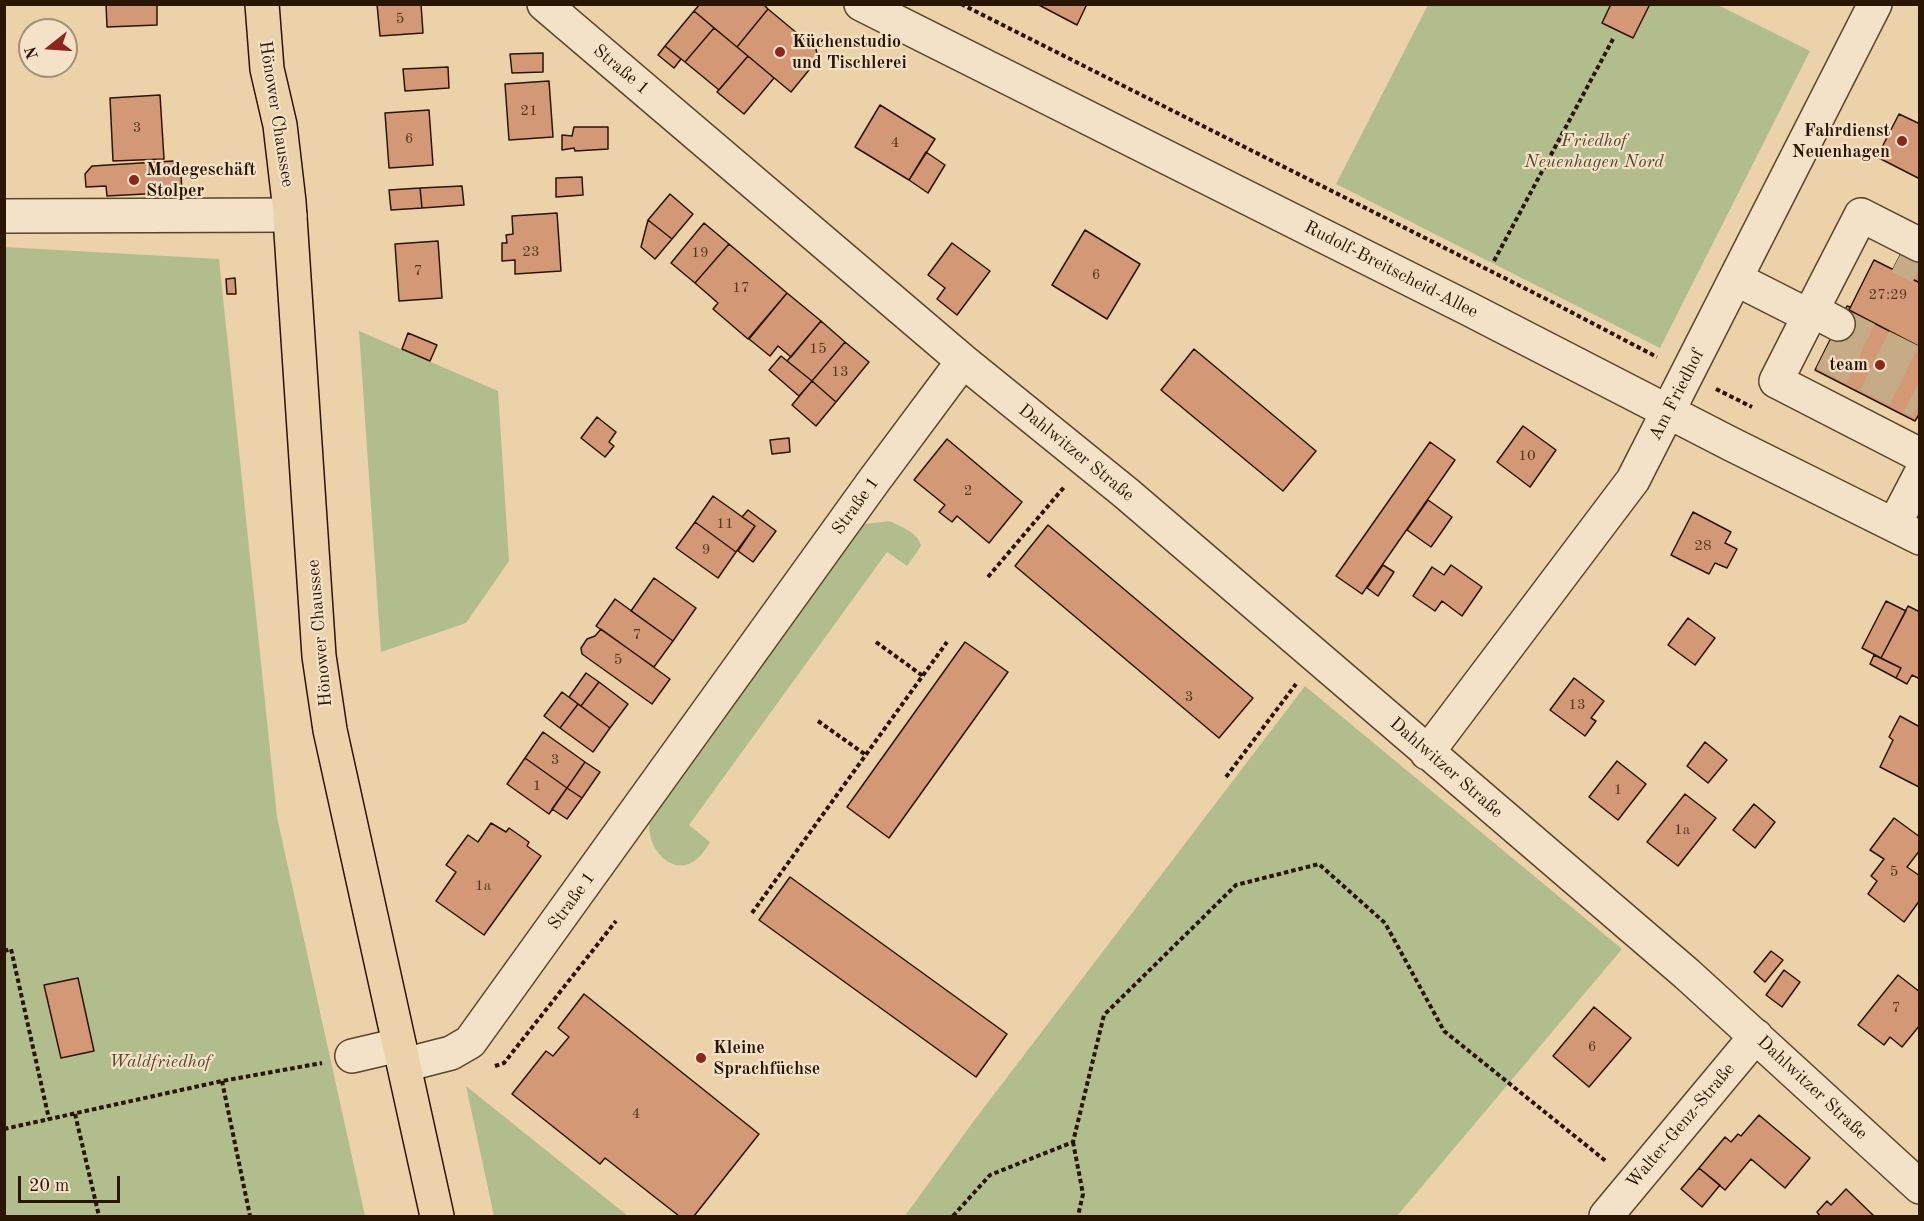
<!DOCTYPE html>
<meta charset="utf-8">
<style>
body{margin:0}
#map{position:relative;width:1924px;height:1221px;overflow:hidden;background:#ecd2a9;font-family:"Old Standard TT",serif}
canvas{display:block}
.frame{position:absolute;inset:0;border:6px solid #2a1500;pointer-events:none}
.north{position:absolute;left:18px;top:18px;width:60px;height:60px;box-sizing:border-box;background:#f3e2c7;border:2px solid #a39077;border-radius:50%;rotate:253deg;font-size:16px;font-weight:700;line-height:24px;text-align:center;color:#2a1500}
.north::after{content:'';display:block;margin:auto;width:21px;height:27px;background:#8f2418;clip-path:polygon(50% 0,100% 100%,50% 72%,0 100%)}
.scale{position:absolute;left:18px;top:1176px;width:102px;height:27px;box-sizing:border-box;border:3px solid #2a1500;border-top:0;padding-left:8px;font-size:18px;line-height:21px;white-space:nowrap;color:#2a1500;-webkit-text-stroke:4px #f3e2c7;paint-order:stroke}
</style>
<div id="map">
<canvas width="1924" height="1221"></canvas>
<div class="frame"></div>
<div class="north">N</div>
<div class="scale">20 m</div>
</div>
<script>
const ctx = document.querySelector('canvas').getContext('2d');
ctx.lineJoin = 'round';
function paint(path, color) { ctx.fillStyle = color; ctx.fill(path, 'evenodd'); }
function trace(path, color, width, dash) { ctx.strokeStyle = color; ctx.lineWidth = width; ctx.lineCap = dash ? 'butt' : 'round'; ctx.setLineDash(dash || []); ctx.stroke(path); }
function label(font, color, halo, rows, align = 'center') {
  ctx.font = font + ' "Old Standard TT",serif'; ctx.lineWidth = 4.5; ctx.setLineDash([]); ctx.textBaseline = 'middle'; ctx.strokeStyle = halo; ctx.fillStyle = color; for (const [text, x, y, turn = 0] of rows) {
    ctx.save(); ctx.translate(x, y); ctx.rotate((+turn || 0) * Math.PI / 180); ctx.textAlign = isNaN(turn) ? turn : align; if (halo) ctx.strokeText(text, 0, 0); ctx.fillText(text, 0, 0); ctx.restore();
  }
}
paint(new Path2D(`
 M1428,5H1718L1810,51L1660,348L1336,184Z
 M4,247L219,259L277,817L365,1216H5Z
 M359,331L498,391L509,561L466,623L381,652Z
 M890,521C901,527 919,533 921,546L907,566L887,552L689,825L710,842C707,847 703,853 699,857C680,876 658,860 651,839C649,832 649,823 648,815L857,525Z
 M1305,686L1622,949L1397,1216H905L973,1122Z
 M466,1086L628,1216H494Z`), '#b1bd8d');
const building = new Path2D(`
 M106,4H157V25L107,27Z
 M377,4H421L423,33L380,36Z
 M700,4H763L768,9L737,47L694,11Z
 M1037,4H1087L1077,25Z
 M1611,4H1650L1633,38L1602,23Z
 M768,9L816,49L818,59L791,92L737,47Z
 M694,11L714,28L685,62L665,46Z
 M714,28L748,56L719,90L685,62Z
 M665,46L681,59L674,68L658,55Z
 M543,53V72L512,73L510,54Z
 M748,56L774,78L744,114L717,92Z
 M448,67L449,88L405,91L403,69Z
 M549,81L553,137L509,140L505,84Z
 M160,95L164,159L113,161L110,98Z
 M880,105L935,139L909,180L855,147Z
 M429,110L433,165L389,168L385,113Z
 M1899,114L1920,124V179L1877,157Z
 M574,127H608V149L575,151L574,148L562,150V135L572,136Z
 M926,152L945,165L928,193L909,180Z
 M173,161L181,174L182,192L107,196L106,186L86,187L85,174L92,166Z
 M582,177L583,195L556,197V178Z
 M462,186L464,205L422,208L420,188Z
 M420,188L422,208L391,210L389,190Z
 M670,194L693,214L672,239L648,220Z
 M557,213L561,271L515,274V260L502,261V243H507L506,235L513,234L512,216Z
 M648,220L672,239L655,259L641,247Z
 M704,223L729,244L695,283L671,263Z
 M1085,230L1140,264L1107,319L1052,285Z
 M438,241L442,298L399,301L395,244Z
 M952,243L990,271L957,315L937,299L945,288L928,275Z
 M729,244L787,293L748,339L713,309L718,303L695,283Z
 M1906,244L1920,252V283L1893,269Z
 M1874,260L1920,283V347L1849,310Z
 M235,278L236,294H227L226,279Z
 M787,293L821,321L791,357L778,346L770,356L749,339Z
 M1847,306L1850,307L1849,310L1920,347V413L1915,421L1815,370Z
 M821,321L845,342L812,381L787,361Z
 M408,333L437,345L430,361L402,349Z
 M845,342L869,362L836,402L812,381Z
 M1194,349L1316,451L1283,491L1161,390Z
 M781,356L812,381L799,396L769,370Z
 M812,381L836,402L816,426L792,405Z
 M597,417L616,432L609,442L614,446L605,457L581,438Z
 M1523,426L1556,450L1530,487L1497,462Z
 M789,438L790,452L772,454L770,440Z
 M947,439L1022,502L989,543L957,516L952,522L939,512L945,505L914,480Z
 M1430,442L1455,460L1362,594L1336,576Z
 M713,496L755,526L736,552L695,522Z
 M1428,500L1452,517L1431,547L1407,530Z
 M748,510L776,531L753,562L738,551L755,526L742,517Z
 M1693,512L1731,532L1725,543L1737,549L1727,568L1715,563L1709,574L1671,555Z
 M695,522L736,552L718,578L676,548Z
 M1048,525L1253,698L1219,738L1015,566Z
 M1383,565L1394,572L1378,596L1367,588Z
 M1451,565L1482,587L1462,616L1442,601L1435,611L1413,596L1432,567L1444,575Z
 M654,578L696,608L673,641L631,611Z
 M615,599L673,641L654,667L596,626Z
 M1886,601L1906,611L1881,658L1862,648Z
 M1908,606L1920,612V679L1912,675L1907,684L1896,678L1901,668L1881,658Z
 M1688,618L1715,638L1695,665L1668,645Z
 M601,629L670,679L652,704L582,654L581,648L587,639L595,636Z
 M965,642L1008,672L889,838L847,807Z
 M1874,655L1901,668L1896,678L1870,664Z
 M586,673L599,682L581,706L569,697Z
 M1574,678L1604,701L1591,718L1596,721L1585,736L1550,710Z
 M599,682L628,704L610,728L581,706Z
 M562,692L578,704L560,728L544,716Z
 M578,704L610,728L593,752L560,728Z
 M1900,716L1920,727L1919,787L1880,767L1893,740L1889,737Z
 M543,732L585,762L567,788L525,758Z
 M1705,742L1727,760L1708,783L1687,766Z
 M525,758L567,788L549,814L507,784Z
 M1617,761L1646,784L1618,820L1589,797Z
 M585,762L600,772L582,798L567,788Z
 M567,788L582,798L567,819L552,809Z
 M1685,794L1716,818L1678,866L1647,842Z
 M1754,804L1775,822L1755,848L1733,830Z
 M1894,818L1920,837V850L1907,867L1920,876V900L1904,922L1868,894L1877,881L1871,876L1884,859L1870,850Z
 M491,823L506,832L509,828L529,842L527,846L541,856L484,935L436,901L456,872L446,865L468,835L478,842Z
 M790,877L1007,1034L976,1077L759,920Z
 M1771,951L1783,960L1765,982L1754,972Z
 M1784,970L1800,982L1782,1007L1766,995Z
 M1898,975L1920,992V1025L1902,1047L1890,1037L1884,1045L1858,1025Z
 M78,978L94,1051L61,1058L44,985Z
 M584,994L759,1134L694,1216H679L605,1158L600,1164L512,1094L546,1051L553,1056L569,1037L558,1028Z
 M1594,1007L1631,1038L1589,1087L1553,1056Z
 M1759,1115L1810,1158L1785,1188L1751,1159L1725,1190L1699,1168L1725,1137L1731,1142L1738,1134L1741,1136Z
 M1699,1168L1720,1185L1702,1207L1681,1189Z
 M1846,1189L1874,1216H1820L1817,1212L1827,1201L1831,1205Z`);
paint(building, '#d39976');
trace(building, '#2a1500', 1.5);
trace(new Path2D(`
 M1899,257L1920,268
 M1838,324L1920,365
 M1824,353L1920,402`), '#c5ac87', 33, [33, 16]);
const minor = new Path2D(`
 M544,4L963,361L1126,493L1687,974L1920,1187
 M861,4L1469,309L1731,444L1920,538
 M4,216L290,215
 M1736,279L1809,316L1776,381L1920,455
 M1812,310L1838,324
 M1809,316L1861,215L1920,245
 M1894,525L1920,475
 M1427,753L1633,480L1875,4
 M352,1056L399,1045
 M404,1065L451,1053L470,1042L873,482L963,361
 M1606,1216L1756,1036`);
const major = new Path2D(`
 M262,4L267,69L280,125L289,202L319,656L330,730L437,1216`);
trace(minor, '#5a442a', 36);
trace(major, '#2a1500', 36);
trace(new Path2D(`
 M961,4L1548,300L1657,357
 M1494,261L1613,39
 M1716,389L1752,407
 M988,577L1065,486
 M876,642L923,676
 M818,721L866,755
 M1226,777L1296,684
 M752,913L947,642
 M4,951L11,949L49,1119
 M495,1066L504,1063L616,921
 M222,1081L250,1216
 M75,1114L99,1216
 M4,1129L222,1081L322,1063
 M1073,1142L1083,1194L1078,1216
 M953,1216L990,1175L1073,1142L1104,1015L1236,885L1319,864L1385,923L1444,1031L1607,1162`), '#2a1500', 4, [4.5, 3]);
trace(minor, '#f3e2c7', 33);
trace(major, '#ecd2a9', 33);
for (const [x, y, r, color] of [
 [780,52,6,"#8f2418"],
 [1902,141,6,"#8f2418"],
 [134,180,6,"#8f2418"],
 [1880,365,6,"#8f2418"],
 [701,1058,6,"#8f2418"]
]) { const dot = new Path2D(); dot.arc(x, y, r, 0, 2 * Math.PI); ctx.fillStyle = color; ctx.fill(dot); trace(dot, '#f3e2c7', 2); }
label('15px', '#54361e', null, [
 ["5",400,19],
 ["21",529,111],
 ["3",137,128],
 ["6",409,139],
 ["4",895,143],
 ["23",531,252],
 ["19",700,253],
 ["7",418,271],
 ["6",1096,275],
 ["17",741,288],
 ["27:29",1888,295],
 ["15",818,349],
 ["13",840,372],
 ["10",1527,456],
 ["2",968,491],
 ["11",725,524],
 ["28",1703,546],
 ["9",706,550],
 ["7",637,635],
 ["5",618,660],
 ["3",1189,697],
 ["13",1577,705],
 ["3",555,760],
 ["1",537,786],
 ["1",1618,790],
 ["1a",1682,830],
 ["5",1894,872],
 ["1a",483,886],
 ["7",1896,1008],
 ["6",1592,1047],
 ["4",636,1114]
]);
label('bold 18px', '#2a1500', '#f3e2c7', [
 ["Küchenstudio",792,42],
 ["und Tischlerei",792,63],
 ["Fahrdienst",1890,131,"right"],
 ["Neuenhagen",1890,152,"right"],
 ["Modegeschäft",146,170],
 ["Stolper",146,191],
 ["team",1868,365,"right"],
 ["Kleine",713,1048],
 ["Sprachfüchse",713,1069]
], 'left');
label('18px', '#2a1500', '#f3e2c7', [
 ["Straße 1",621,70,40],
 ["Hönower Chaussee",276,114,81],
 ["Rudolf-Breitscheid-Allee",1391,270,27],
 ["Am Friedhof",1677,395,-63],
 ["Dahlwitzer Straße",1076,453,39],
 ["Straße 1",856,506,-54],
 ["Hönower Chaussee",320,633,-95],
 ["Dahlwitzer Straße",1446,768,41],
 ["Straße 1",572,901,-54],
 ["Dahlwitzer Straße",1812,1088,43],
 ["Walter-Genz-Straße",1681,1126,-50]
]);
label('italic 18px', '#52472a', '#f3e2c7', [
 ["Friedhof",1594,141],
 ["Neuenhagen Nord",1594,162],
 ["Waldfriedhof",160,1062]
]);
</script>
